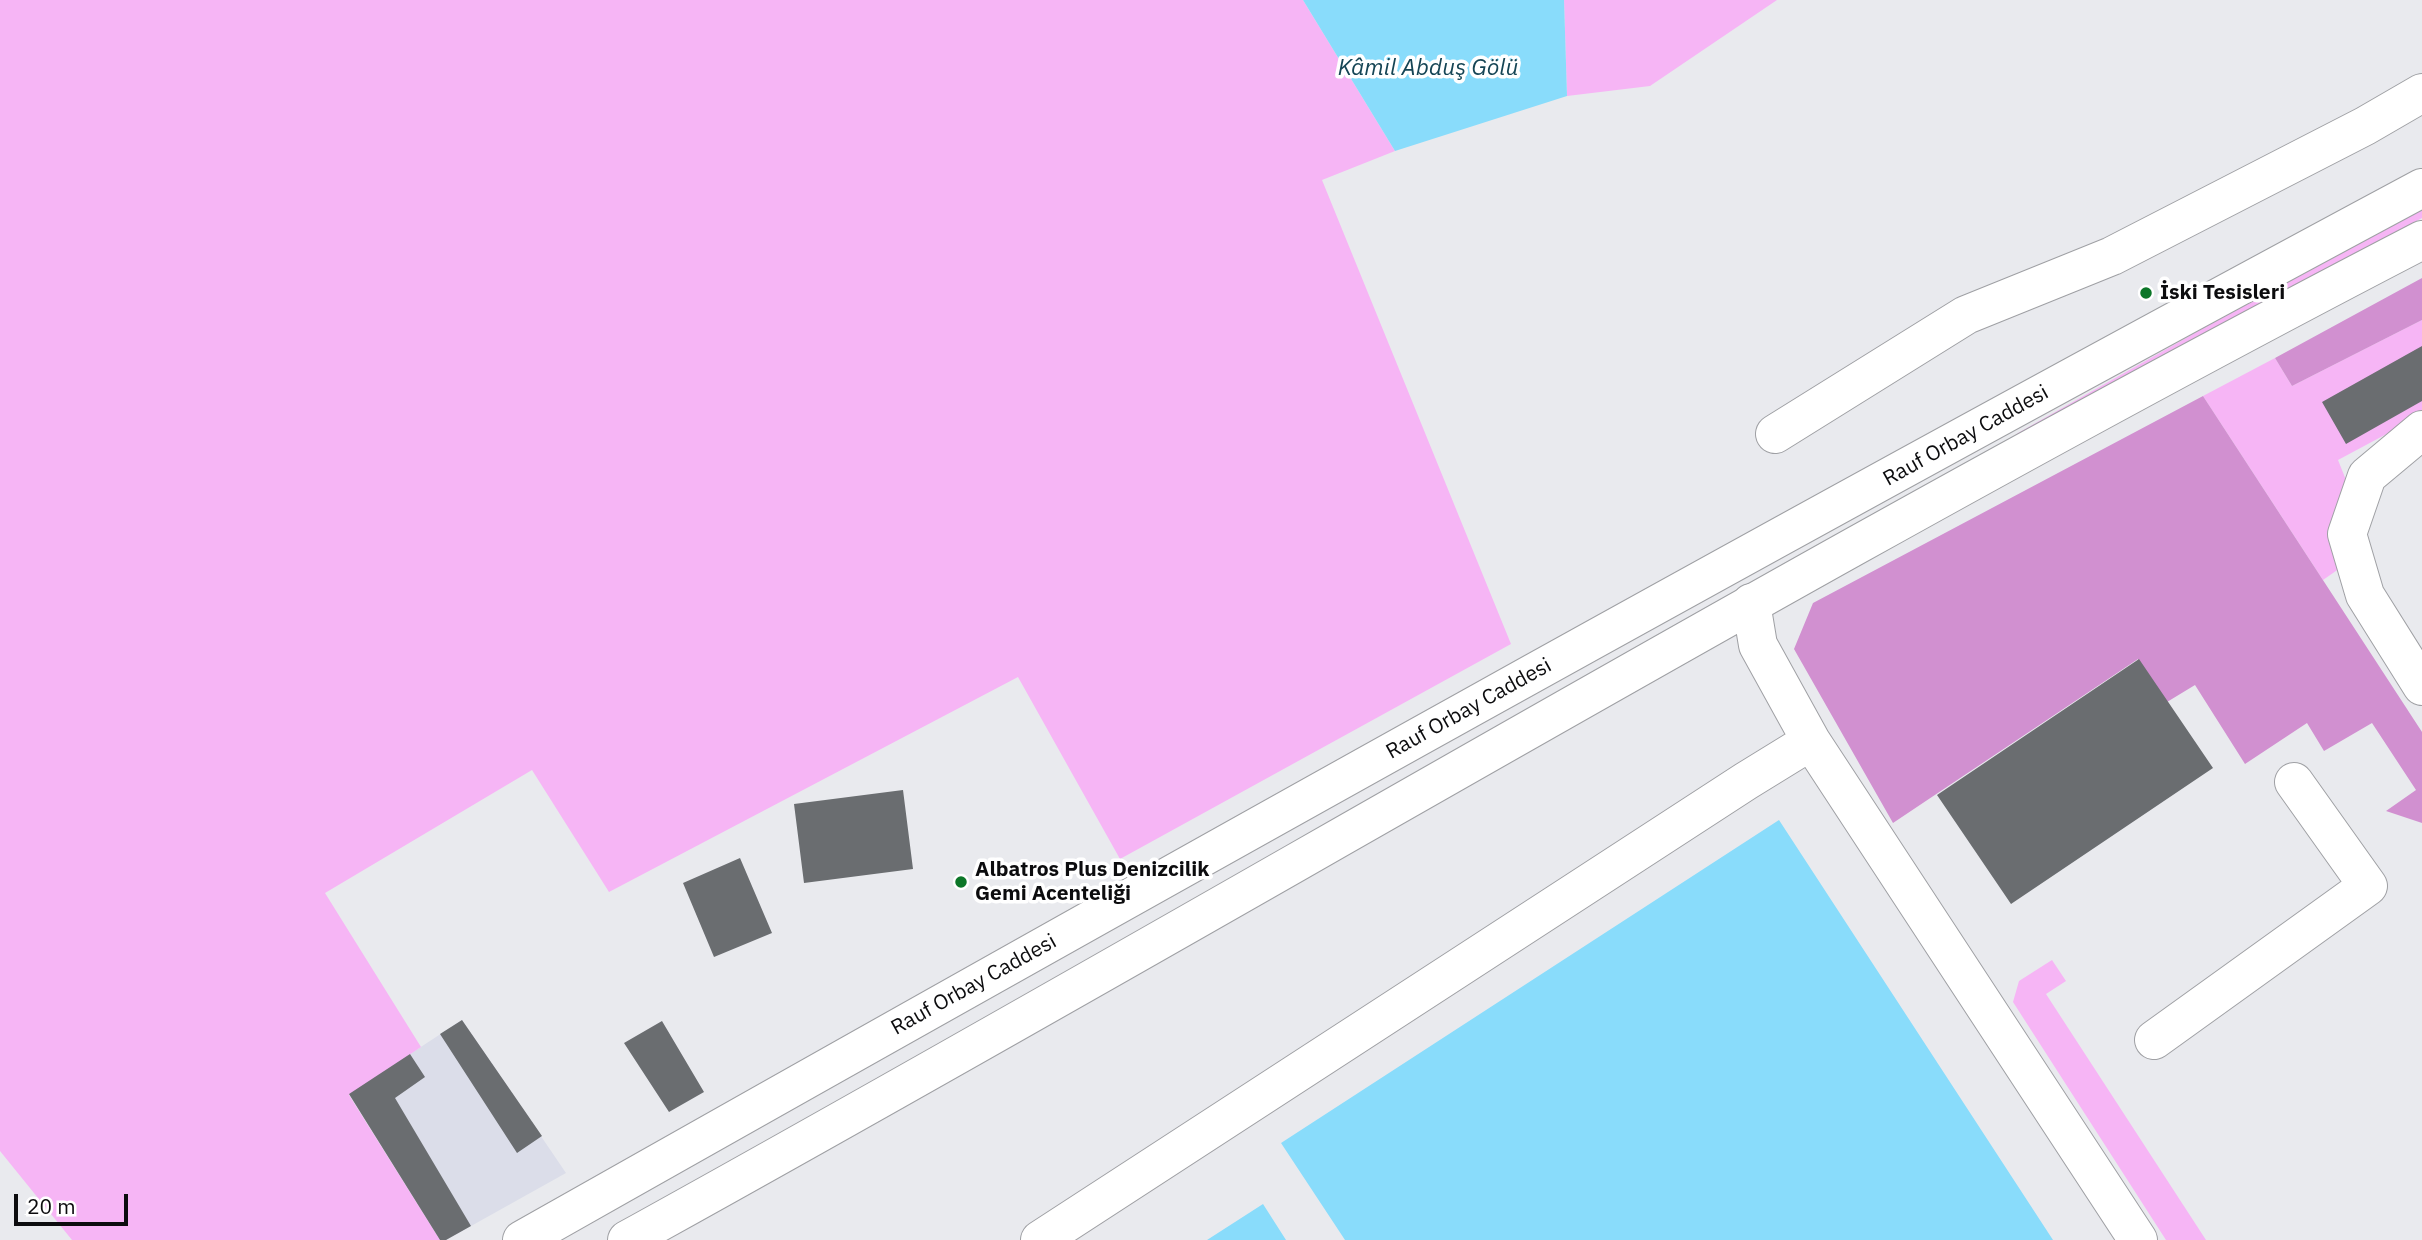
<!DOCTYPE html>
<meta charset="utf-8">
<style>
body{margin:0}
#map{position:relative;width:2422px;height:1240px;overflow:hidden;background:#e9eaee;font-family:"IBM Plex Sans",sans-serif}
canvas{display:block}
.scale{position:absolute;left:14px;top:1194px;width:114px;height:32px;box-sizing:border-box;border:4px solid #0c0c0e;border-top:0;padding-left:9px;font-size:21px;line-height:24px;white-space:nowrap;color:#0c0c0e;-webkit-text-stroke:5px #fff;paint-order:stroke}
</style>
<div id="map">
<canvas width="2422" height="1240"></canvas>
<div class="scale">20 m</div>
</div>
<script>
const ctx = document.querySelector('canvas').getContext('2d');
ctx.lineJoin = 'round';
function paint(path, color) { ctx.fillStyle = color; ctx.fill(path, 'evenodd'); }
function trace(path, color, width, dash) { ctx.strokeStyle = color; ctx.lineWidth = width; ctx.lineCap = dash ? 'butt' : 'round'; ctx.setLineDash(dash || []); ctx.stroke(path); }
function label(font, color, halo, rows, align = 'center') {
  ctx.font = font + ' "IBM Plex Sans",sans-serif'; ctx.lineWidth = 7; ctx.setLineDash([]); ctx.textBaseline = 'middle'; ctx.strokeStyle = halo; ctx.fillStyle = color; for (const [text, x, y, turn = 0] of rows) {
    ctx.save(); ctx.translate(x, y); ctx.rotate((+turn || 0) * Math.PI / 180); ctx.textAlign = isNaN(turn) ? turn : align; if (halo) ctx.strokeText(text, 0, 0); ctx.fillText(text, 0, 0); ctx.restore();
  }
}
paint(new Path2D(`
 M462,1020L566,1173L446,1240H440L349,1094Z`), '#dbdde9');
paint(new Path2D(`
 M0,0H1303L1395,151L1322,180L1511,644L1120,859L1018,677L609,892L532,770L325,893L421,1047L349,1095L440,1240H72L0,1151Z
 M1564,0H1777L1650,86L1567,96Z
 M2422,210V218L2006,443L2018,433L2202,329Z
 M2422,320V415L2338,460L2350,490L2343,566L2323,580L2203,396L2275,358L2292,386Z
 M2052,960L2066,981L2046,994L2206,1240H2166L2013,1002L2019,981Z`), '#f6b5f5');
paint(new Path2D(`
 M2422,278V320L2292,386L2275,358Z
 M2203,396L2422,732V823L2386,811L2416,790L2372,723L2324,751L2307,723L2245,764L2195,685L2167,702L2138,659L1893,823L1794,649L1813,603Z`), '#d190d0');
paint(new Path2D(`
 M1303,0H1564L1567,96L1395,151Z
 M1779,820L2053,1240H1345L1281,1143Z
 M1263,1204L1286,1240H1207Z`), '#89dcfb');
paint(new Path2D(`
 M2422,346V401L2346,444L2322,402Z
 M2139,659L2213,768L2011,904L1937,795Z
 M903,790L913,869L804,883L794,804Z
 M740,858L772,933L714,957L683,883Z
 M462,1020L542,1136L517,1153L440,1034Z
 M662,1021L704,1092L669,1112L624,1043Z
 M410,1054L425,1077L395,1098L471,1226L446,1240H440L349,1094Z`), '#6a6d70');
const minor = new Path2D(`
 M2422,430L2367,476L2347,534L2365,595L2422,686
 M1775,434L1966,315L2112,256L2365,126L2422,93
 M1751,603L1758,645L1811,741L2138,1240
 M2154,1040L2368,886L2294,782
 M1040,1240L1746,781L1811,741`);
const major = new Path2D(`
 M522,1240C1152,884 1784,530 2422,188
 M627,1240C1227,909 1814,555 2422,240`);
trace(minor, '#9fa0a4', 40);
trace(major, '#9fa0a4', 40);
trace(minor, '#fff', 38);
trace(major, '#fff', 38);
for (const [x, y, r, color] of [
 [2146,293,7,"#0c7628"],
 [961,882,7,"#0c7628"]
]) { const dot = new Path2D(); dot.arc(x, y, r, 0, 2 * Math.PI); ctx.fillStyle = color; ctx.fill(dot); trace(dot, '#fff', 2.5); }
label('bold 21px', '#0c0c0e', '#fff', [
 ["İski Tesisleri",2160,293],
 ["Albatros Plus Denizcilik",975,870],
 ["Gemi Acenteliği",975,894]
], 'left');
label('21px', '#0c0c0e', '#fff', [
 ["Rauf Orbay Caddesi",1966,436,-29],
 ["Rauf Orbay Caddesi",1469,709,-29],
 ["Rauf Orbay Caddesi",974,985,-29]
]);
label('italic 23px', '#154555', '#fff', [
 ["Kâmil Abduş Gölü",1428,68]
]);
</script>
